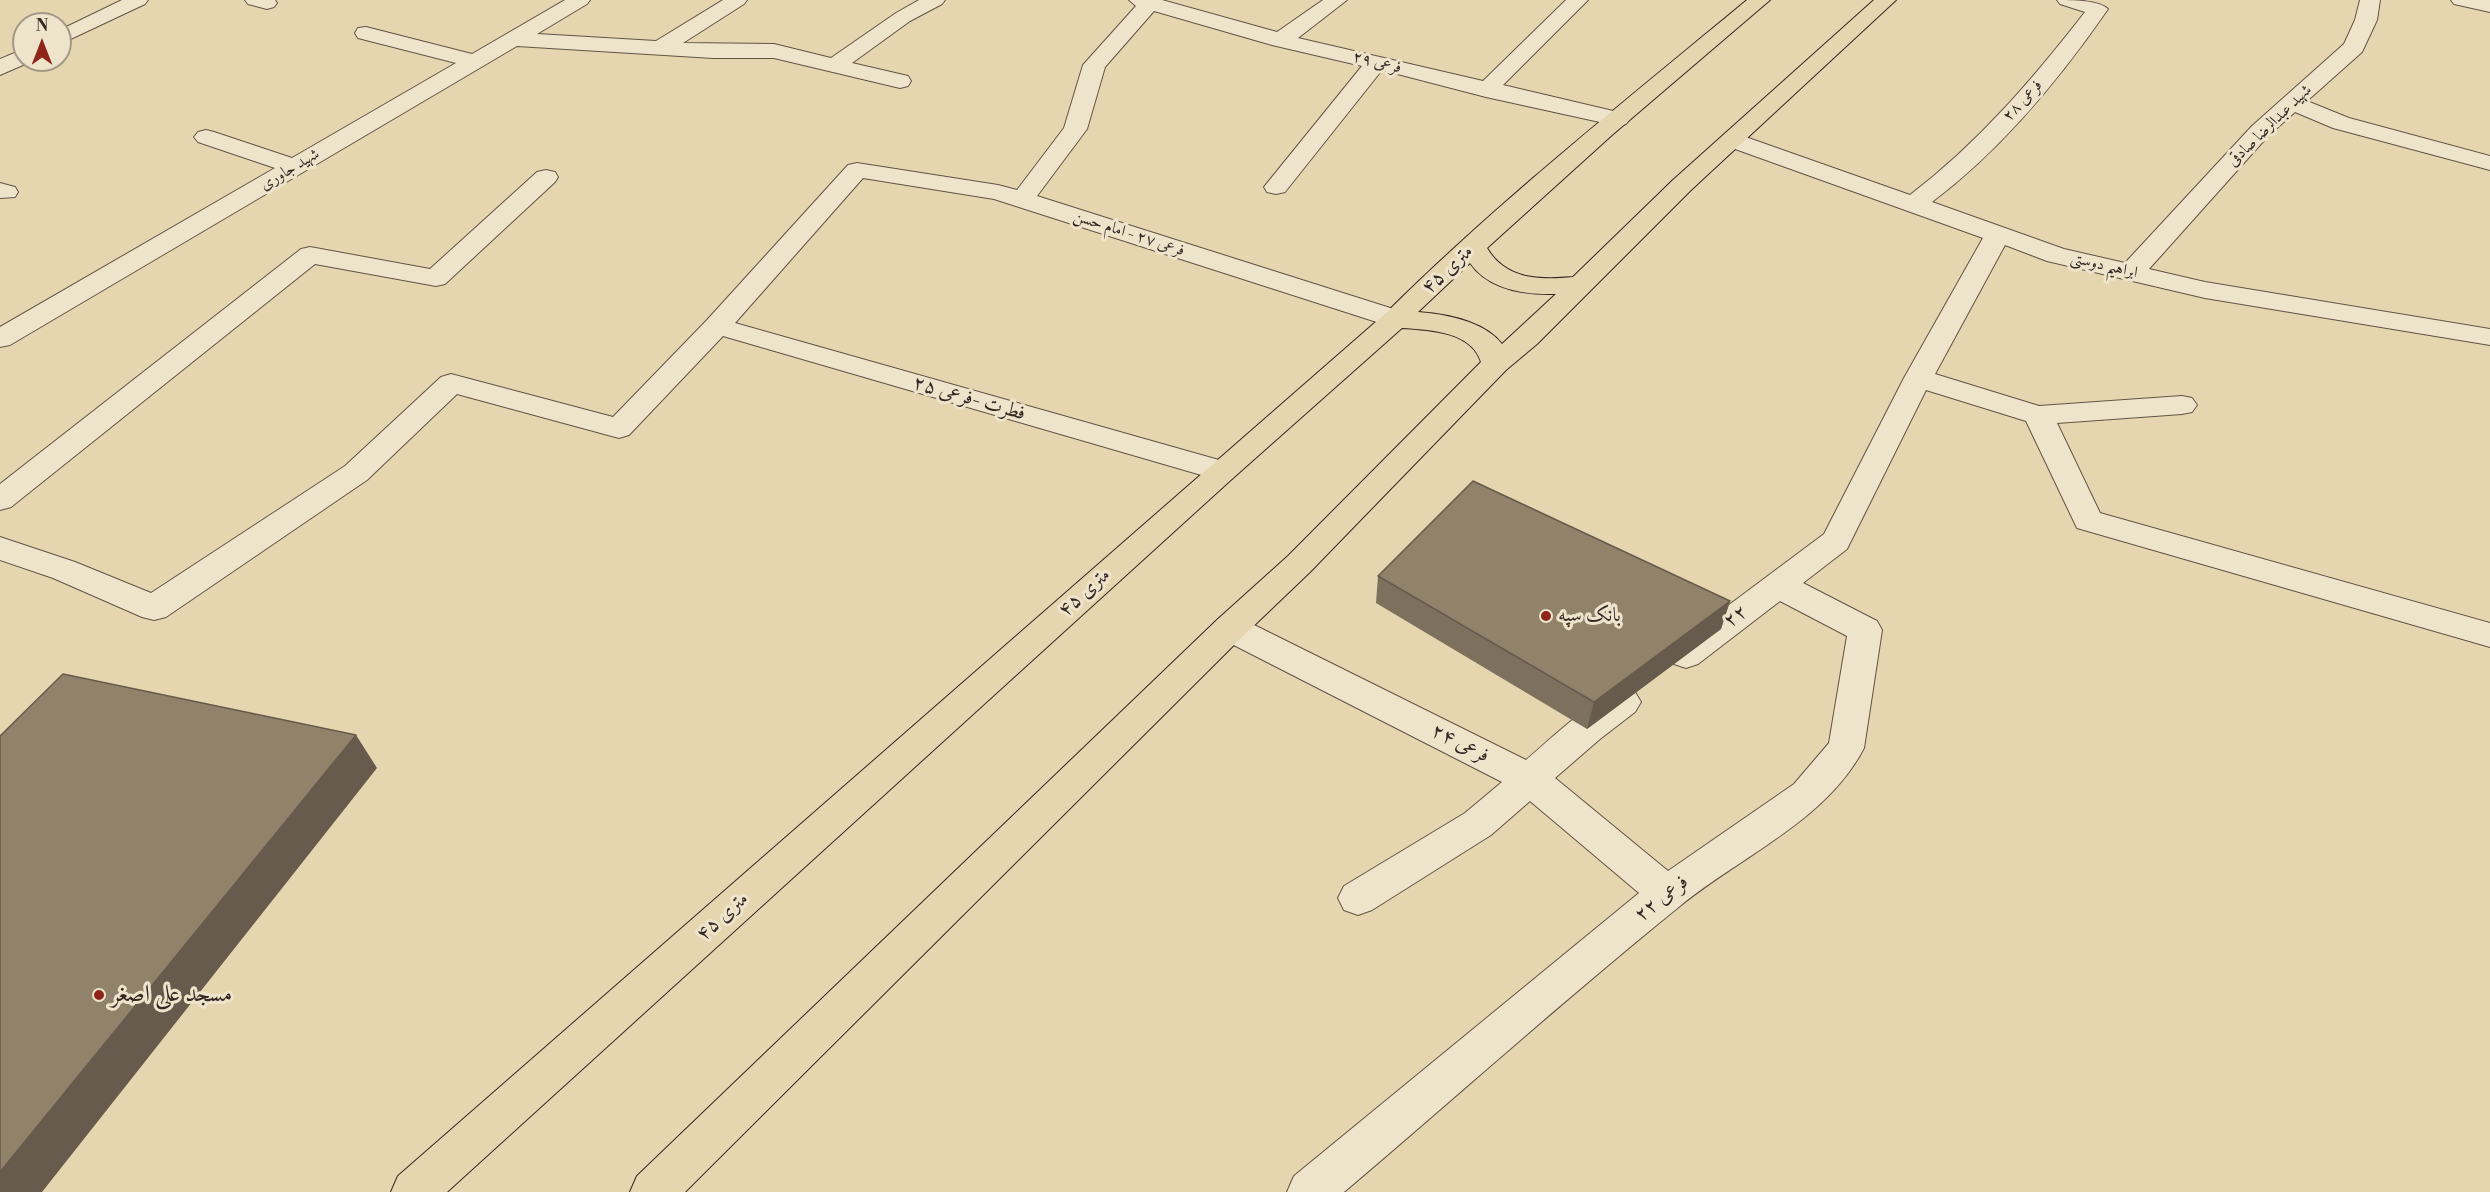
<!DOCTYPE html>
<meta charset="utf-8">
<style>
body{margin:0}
#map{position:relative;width:2490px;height:1192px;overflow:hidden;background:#e5d6af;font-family:"Libre Bodoni",serif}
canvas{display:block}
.north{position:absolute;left:12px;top:12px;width:60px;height:60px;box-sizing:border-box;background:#eee4cb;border:2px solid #a49988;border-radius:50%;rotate:0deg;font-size:16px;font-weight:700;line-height:24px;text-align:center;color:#362823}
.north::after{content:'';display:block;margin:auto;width:21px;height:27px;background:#8f2418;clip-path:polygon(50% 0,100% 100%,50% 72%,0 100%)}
</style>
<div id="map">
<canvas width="2490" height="1192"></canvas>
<div class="north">N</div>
</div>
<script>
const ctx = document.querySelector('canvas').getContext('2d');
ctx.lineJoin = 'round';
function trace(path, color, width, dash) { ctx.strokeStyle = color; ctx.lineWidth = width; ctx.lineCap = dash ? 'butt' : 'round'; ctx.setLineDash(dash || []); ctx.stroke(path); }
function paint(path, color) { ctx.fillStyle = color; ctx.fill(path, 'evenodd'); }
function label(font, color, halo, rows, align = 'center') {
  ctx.font = font + ' "Libre Bodoni",Amiri,serif'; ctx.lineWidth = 6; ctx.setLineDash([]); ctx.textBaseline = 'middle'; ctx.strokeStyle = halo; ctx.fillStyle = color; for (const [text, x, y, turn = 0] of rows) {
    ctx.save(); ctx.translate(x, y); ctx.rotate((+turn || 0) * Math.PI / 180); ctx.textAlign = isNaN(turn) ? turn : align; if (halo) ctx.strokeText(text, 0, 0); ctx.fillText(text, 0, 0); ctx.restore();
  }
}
const street = new Path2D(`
 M122,0H148L145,4L60,44V30Z
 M245,0H275L277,3L274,7L267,9L248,4Z
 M565,0H590L587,4L537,34L656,41L723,0H747L744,4L683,43L774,44L831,58L896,13L919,0H945L942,4L910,21L852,63L908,76L911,81L908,86L900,88L774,58H713L517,46L10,345L0,347V327L275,168L198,142L194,137L198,132L206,130L214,132L292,158L456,63L358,38L355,33L358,28L366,27L472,54Z
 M1129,0H1162L1277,32L1323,0H1347L1298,38L1483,81L1566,0H1588L1503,85L1626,114L1630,119L1626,124L1618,126L1486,97L1382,70L1285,192L1276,194L1267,192L1264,187L1362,66L1272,45L1154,11L1105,67L1087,129L1037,196L1406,313L1410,319L1406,325L1396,327L1386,325L994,199L863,178L735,323L1233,464L1237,471L1233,478L1222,481L723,336L629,435L619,438L457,394L367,480L166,617L154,620L142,617L53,578L0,560V537L75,562L151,593L345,466L441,377L451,374L613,417L707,320L848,165L857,163L998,185L1017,190L1064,128L1083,65L1136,6Z
 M2057,0C2071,0 2099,0 2108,9C2059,80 2001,150 1932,202L2064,249L2125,263L2252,126L2344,44L2355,20L2360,0H2380L2377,20L2362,52L2307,101L2349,118L2490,156V170L2333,128L2295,112L2268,136L2149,269L2205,282L2490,329V345L2205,298L2047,261L2005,245L1935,374L2039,406L2182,396L2192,398L2197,405L2192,412L2182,414L2057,423L2100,513L2490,623V647L2077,528L2026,421L1926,390L1847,549L1803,583L1877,621L1882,630L1864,748C1826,821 1741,856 1680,906C1566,998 1456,1097 1344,1192H1287L1294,1176L1639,893L1530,801L1491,835L1372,910L1358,915L1344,910L1338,898L1344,886L1465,813L1502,782L1218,637L1213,628L1218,619L1230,616L1242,619L1526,760C1544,745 1601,691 1622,689C1626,689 1631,691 1635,692L1641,702L1635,712L1600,739L1555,778L1668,871L1794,784L1829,743L1847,636L1780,601L1698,664L1686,668L1674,664L1669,655L1674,646L1824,534L1904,378L1983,238L1724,145L1720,140L1724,135L1732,133L1740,135L1910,195C1978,143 2033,79 2085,12L2060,4Z
 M2451,0H2490V12L2454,4Z
 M24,49V60L32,61L0,75V59Z
 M546,170L555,172L558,177L555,182L445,284L436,286L315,264L11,507L0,510V484L301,249L310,247L430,269L537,172Z
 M0,183L15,187L18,192L15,197L0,198Z`);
const primary = new Path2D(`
 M1747,0H1770L1612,135L1487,248C1506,280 1540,280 1573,277L1673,180L1874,0H1896L1691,190L1537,344L1506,370L1310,572L1242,637L685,1192H630L637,1176L1218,619L1288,556L1481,362C1471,331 1430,330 1402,328L1233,478L447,1192H391L398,1176L1386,313C1499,201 1625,101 1747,0ZM1470,263C1489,290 1525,295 1556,294L1502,344C1484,321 1445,314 1418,312Z`);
trace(street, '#625446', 2);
trace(primary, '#362823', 2);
paint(street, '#eee4cb');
paint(primary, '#e5d6af');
paint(new Path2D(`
 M1378,576L1730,601L1721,629L1587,729L1376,603Z`), '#7d705d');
paint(new Path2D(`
 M1730,601L1721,629L1587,729L1594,702Z
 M356,735L377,768L42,1192H0V1172Z`), '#665b4c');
const building = new Path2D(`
 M1473,481L1730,601L1594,702L1378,576Z
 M63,674L356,735L0,1172V736Z`);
paint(building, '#91826c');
trace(building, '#665b4c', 1.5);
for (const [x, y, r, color] of [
 [1546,616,6,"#8f2418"],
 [99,995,6,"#8f2418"]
]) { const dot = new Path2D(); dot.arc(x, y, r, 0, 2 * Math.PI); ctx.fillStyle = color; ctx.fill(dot); trace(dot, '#eee4cb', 2); }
label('16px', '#362823', '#eee4cb', [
 ["فرعی ۲۹",1377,63,14],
 ["فرعی ۲۸",2023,101,-47],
 ["شهید عبدالرضا صادقی",2270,126,-44],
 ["شهید جاوری",290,170,-31],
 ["فرعی ۲۷ - امام حسن",1129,234,18],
 ["ابراهیم دوستی",2104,266,13]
]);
label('20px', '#362823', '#eee4cb', [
 ["۴۵ متری",1448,270,-43],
 ["فطرت -فرعی ۲۵",969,399,16],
 ["۴۵ متری",1085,593,-42],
 ["۲۲",1736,617,-37],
 ["فرعی ۲۴",1460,744,27],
 ["فرعی ۲۲",1662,899,-38],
 ["۴۵ متری",723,917,-42]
]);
label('20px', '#362823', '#eee4cb', [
 ["بانک سپه",1558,616]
], 'left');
label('24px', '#362823', '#eee4cb', [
 ["مسجد علی اصغر",111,995]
], 'left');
</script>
